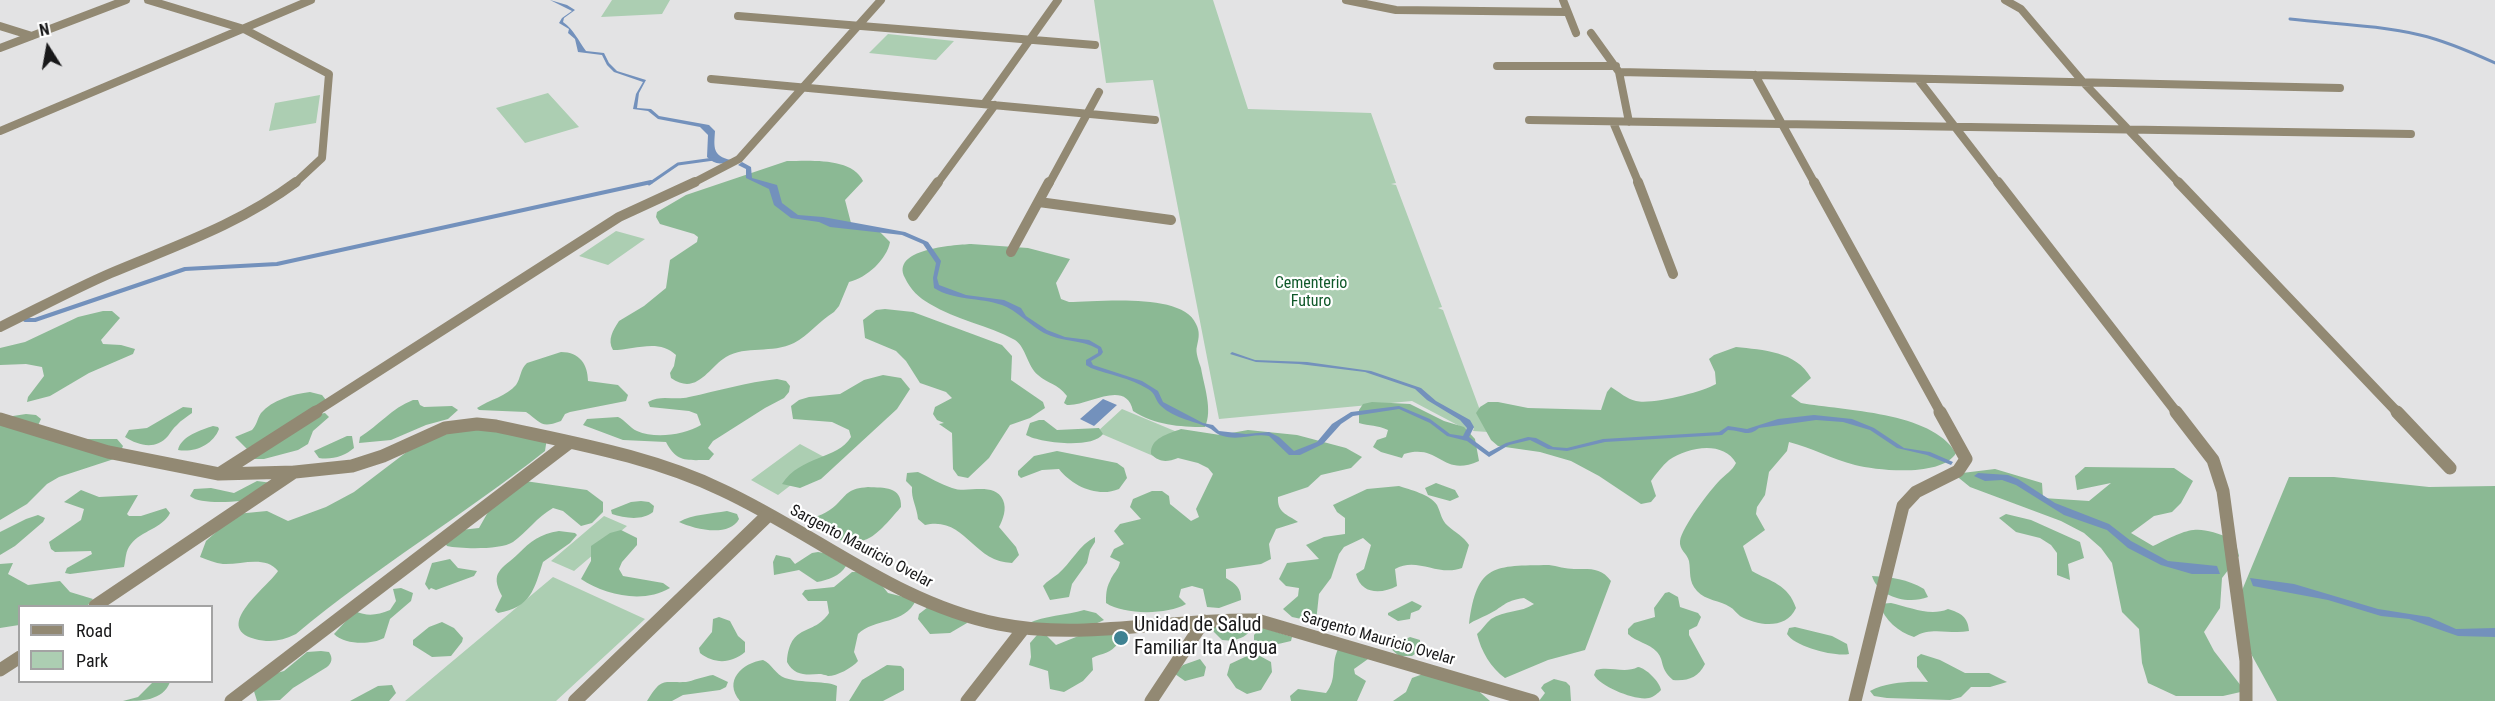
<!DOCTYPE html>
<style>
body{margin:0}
#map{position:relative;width:2495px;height:701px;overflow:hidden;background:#e3e3e4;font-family:"Roboto Condensed",sans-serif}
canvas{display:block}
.legend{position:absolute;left:18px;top:605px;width:195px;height:78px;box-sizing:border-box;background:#fff;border:2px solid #a3a3a3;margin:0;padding:8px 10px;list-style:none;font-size:18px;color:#19191a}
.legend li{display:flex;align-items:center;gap:12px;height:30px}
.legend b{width:30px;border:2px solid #a3a3a3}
.north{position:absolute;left:18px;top:18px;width:60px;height:60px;-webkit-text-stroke:4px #fff;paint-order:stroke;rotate:349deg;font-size:16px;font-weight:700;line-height:24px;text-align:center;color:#19191a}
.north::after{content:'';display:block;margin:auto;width:21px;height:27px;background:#19191a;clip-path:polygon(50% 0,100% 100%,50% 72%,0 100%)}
</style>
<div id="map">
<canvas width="2495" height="701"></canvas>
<ul class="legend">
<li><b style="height:8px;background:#928973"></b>Road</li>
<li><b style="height:16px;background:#acceb2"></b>Park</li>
</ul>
<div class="north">N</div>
</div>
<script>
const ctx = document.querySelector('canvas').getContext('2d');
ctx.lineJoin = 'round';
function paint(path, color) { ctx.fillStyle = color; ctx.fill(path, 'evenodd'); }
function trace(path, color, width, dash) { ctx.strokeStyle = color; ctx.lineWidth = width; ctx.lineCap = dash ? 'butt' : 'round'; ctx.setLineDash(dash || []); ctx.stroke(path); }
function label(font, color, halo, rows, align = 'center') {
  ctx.font = font + ' "Roboto Condensed",sans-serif'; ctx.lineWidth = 4.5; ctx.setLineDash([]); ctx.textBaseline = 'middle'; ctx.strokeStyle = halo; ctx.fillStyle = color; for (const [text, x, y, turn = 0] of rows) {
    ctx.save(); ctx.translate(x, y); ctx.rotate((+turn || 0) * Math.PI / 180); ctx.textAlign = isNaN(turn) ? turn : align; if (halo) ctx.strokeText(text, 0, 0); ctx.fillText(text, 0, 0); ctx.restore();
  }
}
paint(new Path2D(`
 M612,0H670L662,14L601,17Z
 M1094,0H1213L1248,109L1371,113L1396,183L1391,184L1396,185L1442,307L1438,308L1443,310L1488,432L1473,431L1474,428L1465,429L1412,401L1219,419L1153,80L1106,83Z
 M888,34L954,41L936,60L869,53Z
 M548,93L579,127L525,143L496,108Z
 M320,95L316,123L269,131L275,103Z
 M616,231L645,239L608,265L579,256Z
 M1122,409L1182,434L1158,458L1097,432Z
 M800,444L826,458L778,495L751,480Z
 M604,516L627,526L574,571L551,561Z
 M553,577L645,619L556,701H405Z`), '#acceb2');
paint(new Path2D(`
 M787,161C809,161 852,157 863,181L845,200L851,223L877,229L890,242C887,259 867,278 849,282L839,306L834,312C819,321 808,336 794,343C772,354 746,345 726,357C708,368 697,396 671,378L670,373L674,366L676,355C659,338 634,350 613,350C607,340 613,330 619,321L644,306L666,288L670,260L697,242L698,237L694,234L660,224L656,217L657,212L686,195Z
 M971,244L1028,248L1070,259L1056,283L1061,299L1069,302C1097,302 1183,292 1196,324C1200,332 1199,337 1197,346C1195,352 1199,362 1201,368C1204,386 1213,410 1205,427C1179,427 1155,425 1133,411C1126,378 1087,407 1067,405L1064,403L1067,396C1057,383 1048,384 1038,375C1027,366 1026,347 1015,340C988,325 956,320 930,304C919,298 910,289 905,278C890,249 953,245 971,244Z
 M885,309L913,312L1002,345L1012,356L1011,380L1043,402L1045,408L1030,418L1010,425L989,458L968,478L958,476L953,469L952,433L939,424L944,423L937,420L933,414L935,407L952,398L946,392L920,383L906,361L896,351L865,338L863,320L876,310Z
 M103,311H112L120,318L101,340L103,344L121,345L135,349L133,354L89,373L50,396L27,402L28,397L44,376L42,367L26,364L0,365V348L25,342L78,317Z
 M1736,347C1763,350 1796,351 1811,378L1791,396L1801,403C1844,411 1931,411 1956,453C1942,477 1879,471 1855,465C1832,459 1812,448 1789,442L1787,451L1769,472L1765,495L1757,507L1756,514L1765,530L1743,546L1752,571C1771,582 1788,584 1796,608C1786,630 1758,626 1740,616C1736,613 1734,609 1730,607C1720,600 1706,601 1697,591C1688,581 1691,572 1689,561C1687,553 1679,550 1680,541C1682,527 1710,490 1720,480C1726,474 1732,471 1736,463C1723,440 1688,447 1669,460C1662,466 1656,474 1651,481L1656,496L1651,502L1641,504L1599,476L1571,461L1540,452L1498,446L1491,440L1476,413L1480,407L1488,402H1498L1528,408L1601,410L1607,392L1611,387C1619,392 1627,399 1636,401C1651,405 1703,392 1716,384L1715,372L1709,359L1714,355Z
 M561,352C580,352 588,365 588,381L618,385L628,395L626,401L570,412L565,414L561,421C540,429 541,422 526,412L479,410L477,408C489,400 507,396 516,385C521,378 520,369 527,363Z
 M883,375L901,378L910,389L897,409L821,479L800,488L782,484C801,455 837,460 851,437L849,430L832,422L793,419L791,406L799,400L809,397L840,394L864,380Z
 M777,379L786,381L790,386L789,392L784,398L765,408L713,441L708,448L714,454L709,460C687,460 677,463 666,442L623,440L583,425L587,419L618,417C625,420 630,428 637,431C655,439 684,435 701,425L697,414L689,411L650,407L648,402C662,394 674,401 689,397C718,391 747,382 777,379Z
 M310,392L322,395L326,400L247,449L235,437L252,430C257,425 257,419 261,413C272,400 293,394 310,392Z
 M413,400H418L420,405L424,407L452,406L458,410L448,419L426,425L391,440L359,443L360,437C378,426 392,408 413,400Z
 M1372,402L1410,404L1444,421L1464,427L1475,439L1479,461C1441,478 1441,443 1404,454L1402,458L1381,452L1373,447L1377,440L1386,437L1388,430C1378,425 1369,426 1359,423V410L1363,404Z
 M183,407L192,408V413C187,417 181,420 177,425C173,428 171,432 168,436C156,450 139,446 125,437L129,430L147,428Z
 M325,413L329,417L313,431L308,444L298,450L264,459H253L319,414Z
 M26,414L36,415L41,419L35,432L71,439H117L123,446L119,455L114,459L59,477L47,484L27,504L0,520V418Z
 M1039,420H1044L1057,430L1099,428L1103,434C1093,449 1040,443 1026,435L1030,423Z
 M486,425L547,438L545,451C464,515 375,568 296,634C282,641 270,643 255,639C211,627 269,586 278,571C265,555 241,565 223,564C215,563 208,560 200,557L206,541L236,514L267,511L288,521L326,507L354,492L429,435Z
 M213,426L218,427L219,429C213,445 194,453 178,450C181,436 201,430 213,426Z
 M1181,429L1220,435L1248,430L1297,435L1346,448L1362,457L1351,468L1321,475L1308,487L1278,497C1277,513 1287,514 1298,522L1276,529L1269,544L1271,559L1261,564L1226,569V578C1236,584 1241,588 1241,600L1219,608L1207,607L1203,589L1192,586L1181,589L1179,597L1186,604C1167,615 1124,615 1106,603C1106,596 1106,588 1110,581C1113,573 1118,571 1120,562L1110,557L1114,549L1124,544L1114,531L1120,524L1141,519L1130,507L1133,499L1152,491H1162L1169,496L1170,504L1191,521L1199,517L1196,509L1213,474L1208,468L1198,463L1178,458C1167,462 1160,463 1151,454C1150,438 1168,434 1181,429Z
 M347,436H352L354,448C345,456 332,460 319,458L314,451Z
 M1057,451L1117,463L1124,468L1127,478L1119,489C1098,498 1072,486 1059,469L1042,470L1021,478L1018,475V471L1034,456Z
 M2085,467L2174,468L2193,481L2181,503L2172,512L2154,516L2131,533L2153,546C2192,527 2195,524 2235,540L2239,556L2222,578L2220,608L2204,632L2214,651L2245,691L2223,696H2176L2148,683L2142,663L2139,629L2122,612L2112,563L2101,548L2084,533L2061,521L1970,487L1954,474L1995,469L2042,483L2043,498L2089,501L2111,483L2077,490L2075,476Z
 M918,472C929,477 940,484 952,488C967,494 994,481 1003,500C1007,509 1003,519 999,527L1016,547L1019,555L1012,563C972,562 966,516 925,525L918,519C917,507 911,499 912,487L906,481L907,473Z
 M2289,477H2334L2429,487L2495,486V701H2277L2239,632L2238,600Z
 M257,481L272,483L259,499C244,501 201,506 190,496L194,489L211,488L234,493Z
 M525,481L587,490L603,502V512L592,523L581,526L563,511L553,508C537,517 527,532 513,542C501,550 461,549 447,546L445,543L461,530L479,528L488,512Z
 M1436,483L1455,490L1459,497L1450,501L1428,495L1425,488Z
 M1399,486C1410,490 1430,494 1437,505C1441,513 1441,520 1448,526C1456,533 1463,536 1469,545L1462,568C1438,577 1417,556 1395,569L1397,586C1382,594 1361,595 1356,574L1364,569L1371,545L1363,538L1344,547L1339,554L1331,578L1319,594L1316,622L1292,617L1283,609L1298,596L1299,588L1286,586L1279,579L1287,563L1319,559L1306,545L1324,537L1345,534V518L1337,512L1333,505L1367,489Z
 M868,487C884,488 902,486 901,507C894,515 880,532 871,537C850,550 821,535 806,520C816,517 828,513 836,505C849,492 848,489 868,487Z
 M81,490L99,497L138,495L127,514L129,516H141L166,508L170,513C163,528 141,531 131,544C125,551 126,559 124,567L70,574L65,573L67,568L92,554L91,551L55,552L51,549L49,542L81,520L84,509L64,502Z
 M641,501L649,502L654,506L653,512C642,521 624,518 612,514L611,510L631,502Z
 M727,511L737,514L739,519C729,538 694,529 679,522C693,514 711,514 727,511Z
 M2006,514L2031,520L2080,542L2084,558L2068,564L2070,580L2057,575V553L2051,545L2040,538L2016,532L1999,518Z
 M38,515L45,518L43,522L15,546L0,555V532L26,519Z
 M621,530L637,538V545L622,562L619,569L623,576L663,583L670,588C643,604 605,595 581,579L591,561V546L610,533Z
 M559,531L575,533L577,535L570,543L543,562C534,590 531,607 498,613L495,610L502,596C489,572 502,569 518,554C531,541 540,534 559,531Z
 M1095,537V542L1090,550L1087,563L1072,584L1069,597L1050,600L1043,586C1047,581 1053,578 1058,574C1071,563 1079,545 1095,537Z
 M818,552L824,553L846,566C840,576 828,580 817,582L799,570L774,575L773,562L776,555L790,558L795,564L812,553Z
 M450,559L458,568L477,571L474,576L436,590L431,588L429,590L425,584L432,563Z
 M13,563L8,574L28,585L60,581L70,592L93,599L87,606H20L19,625L0,628V564Z
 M1549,565C1557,566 1566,569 1574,569C1589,569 1601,567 1611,581L1585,650L1548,660L1505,678C1491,668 1481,651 1477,634C1482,630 1486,623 1491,619C1504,610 1521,613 1534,604L1524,598C1503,601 1504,607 1487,615C1481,618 1475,620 1469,624C1477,563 1494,566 1549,565Z
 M852,572H858L880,583L888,593L916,600C905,625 874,618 858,634L854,652L858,661C852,668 837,676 828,676C827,675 820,674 819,674C807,675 794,676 787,662C790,622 813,637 829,613L827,601H808L802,594L805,590L834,587Z
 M1872,576C1892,577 1907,579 1924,589L1928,597C1908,605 1878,597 1872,576Z
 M401,588L413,593L411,601L390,619L384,638C371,645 345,645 334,634L355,611C368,617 377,615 390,610L396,601L393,589Z
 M1669,592L1678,597L1680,607L1698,613L1701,617L1697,626L1689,630V635L1705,664C1698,678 1688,681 1673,680C1659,668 1665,661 1657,652C1649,643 1636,642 1628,634V629L1634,623L1655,617L1654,608L1665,593Z
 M1412,601L1422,606L1419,610L1411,613L1410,619L1398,621L1388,615V613Z
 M1891,603C1910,607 1930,617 1948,609C1961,613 1968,617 1969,631C1950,635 1932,626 1914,637C1898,632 1885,620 1879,604Z
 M928,607L966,619L967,623L950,633L930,634L918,619L919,614Z
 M1084,610L1096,613L1104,620C1081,632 1053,628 1029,623C1043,616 1067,615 1084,610Z
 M719,617L730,621L738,636L745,642V652C731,664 714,664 700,653L699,648L712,632L713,619Z
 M442,622L454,628L463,638L462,642L451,656L432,657L413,645V640L429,627Z
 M1253,624C1249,638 1235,642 1222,640L1212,630L1213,626Z
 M1261,627L1292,637L1291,641L1274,645L1254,640V635Z
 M1795,627L1832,636L1847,644L1849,654C1835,657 1795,647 1787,634L1789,628Z
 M1109,630L1115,636L1118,643C1111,654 1102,653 1092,658L1093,670L1083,681L1064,692L1050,689L1048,671L1029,665L1031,657L1030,643L1037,635L1047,636L1056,645L1081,635Z
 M1410,637L1420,640V650L1412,656H1399L1389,647Z
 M1338,649L1368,659L1354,669L1355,674L1366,681L1357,701H1291L1290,696L1298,689L1326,693C1338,678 1330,666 1338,649Z
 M321,651L329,652C333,658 332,663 327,667L293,688L280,700L257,701L253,688L273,674L284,671L307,652Z
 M1921,654L1940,660L1965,673H1989L2007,682L1990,687H1971L1961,697L1950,700L1887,698L1874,696L1870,691C1886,682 1910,681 1928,682L1917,667V657Z
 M1247,656H1260L1271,662L1272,672L1261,690L1247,694L1236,688L1227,675L1230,664Z
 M1200,659L1206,667L1204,676L1185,681L1175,674L1183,665Z
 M763,660C772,664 776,675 785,678C799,683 830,681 837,686L836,701H740C723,681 742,663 763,660Z
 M887,665L901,666L904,669V690L883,701H849L862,680Z
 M1638,667C1646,668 1660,682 1661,690C1658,693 1654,697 1649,698C1636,701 1601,687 1594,675L1596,670C1610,666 1625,674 1638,667Z
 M1423,674L1474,687L1490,701H1393L1406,692L1412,678Z
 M713,675L728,682L726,687L720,690L683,695L672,701H647C662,677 662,683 686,682C692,681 705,676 713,675Z
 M1554,679L1566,682L1570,686L1571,701H1539L1545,693L1541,688L1544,684Z
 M153,682H170C163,701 141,701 123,701L138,697Z
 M392,685L396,693L389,701H350L378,686Z`), '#8bb994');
paint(new Path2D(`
 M550,0L567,5L575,10L564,18L563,22C574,30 578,40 586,51L604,53L609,63L617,71L646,80L639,93L637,108L651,109L659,116L709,125L715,131C714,147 712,156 731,160C721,166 714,164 707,157L708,135L700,127L658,119L648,111L633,109L636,94L643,82L614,72L607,65L602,55L578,52L575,39L568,33L569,29L559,23L562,18L572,11Z
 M742,162L751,167L752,178L777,185L782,203L798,215L823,217L905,232L928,242L941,261L937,278L939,285L966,295L1004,300L1021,308L1026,316L1047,330L1065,337L1089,340L1101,347L1103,352L1101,355L1091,361L1093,365L1142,381L1158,391L1163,402L1203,423L1213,425L1219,431L1246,434L1269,432L1279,437L1294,451L1317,442L1332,424L1351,412L1399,406L1430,419L1450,434L1463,436L1467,428L1460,420L1427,400L1415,389L1365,372L1299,364L1256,362L1230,354L1232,352L1255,360L1307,362L1371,371L1421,388L1436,401L1470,420L1474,427L1469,437L1489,452L1506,443L1528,437L1536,438L1553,447L1567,448L1603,439L1719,432L1728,426L1747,429L1778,419L1814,415L1852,419L1874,428L1904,448L1930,452L1953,462L1951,465L1927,455L1897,448L1870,430L1843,422L1816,420L1759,428C1747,438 1742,430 1728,430L1722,435L1605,442L1567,451L1548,449L1530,440L1509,445L1489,457L1467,441L1447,436L1430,423L1399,409L1353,416L1341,424L1323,444L1300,455H1289L1269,436C1254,433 1239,441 1223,436C1218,435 1215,432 1211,429C1196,421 1175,419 1161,406C1155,401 1156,393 1148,389C1130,378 1110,375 1091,368L1086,365V360L1098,353V349C1081,339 1061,342 1044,333C1030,325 1016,310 1002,305C979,297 955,301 934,288L933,278L936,263L923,244L902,235L830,227L819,222L791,218L774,205L769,189L746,178V169L738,165Z
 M1103,399L1117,405L1094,426L1080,419Z
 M1978,473L2008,475L2018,479L2055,503L2109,524L2131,541L2168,561L2217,566L2220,574H2192L2161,565L2128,548L2107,530L2064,515L2016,485L2002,480L1985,481L1974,476Z
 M2250,578L2294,584L2378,609L2429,617L2456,629L2495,628V637L2458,636L2409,619L2381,616L2328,600L2253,586Z`), '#7391bc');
trace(new Path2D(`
 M2290,19C2333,24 2378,25 2420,35C2446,41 2471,52 2495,63
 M649,184L678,164L714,159`), '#7391bc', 3);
trace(new Path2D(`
 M25,320H35L185,269L277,264L651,182`), '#7391bc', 4);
trace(new Path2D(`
 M148,0L244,29L329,74L322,158L294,184
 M1346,0L1396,10L1567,12
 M1563,0L1576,33
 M2005,0L2021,9L2083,82L2180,184
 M738,16L1095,45
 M0,26L32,36
 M1591,33L1619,72L1629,122
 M0,48L126,0
 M1497,66H1616
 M1619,72L2340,88
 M1755,75L1815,184
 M711,79L1155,120
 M1918,79L1999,184
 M984,104L1058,0
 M1529,120L2411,134
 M1613,122L1639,184
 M0,131L311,0
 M691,184L739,159L881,0
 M937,184L995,105
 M1049,184L1099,92`), '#928973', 8);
trace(new Path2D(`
 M1638,182L1673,274
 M1814,182L1941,413
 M1998,182L2177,413
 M2178,182L2398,413
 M1039,202L1171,220
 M913,216L938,182
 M1011,252L1049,182
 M0,327C37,309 74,289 111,273C175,246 240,224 296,182
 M313,413L619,217L695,182`), '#928973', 10);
trace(new Path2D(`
 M2176,412L2213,460L2223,491L2246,661V701
 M2397,412L2450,468
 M0,419L108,452L219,474L295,472L352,466L383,456L445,428L477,424L496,426C573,443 651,456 722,490C815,533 897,604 999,624C1084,641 1171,618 1257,620L1533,701
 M219,474L316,412
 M95,606L294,472
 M0,670L20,657
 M231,701L570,442
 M967,701L1024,628
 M1151,701L1204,621
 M1855,701L1903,506L1916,492L1958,471L1966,459L1940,412`), '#928973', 13);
trace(new Path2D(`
 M575,701L767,516`), '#928973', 14);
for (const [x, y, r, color] of [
 [1121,638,8,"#3f8292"]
]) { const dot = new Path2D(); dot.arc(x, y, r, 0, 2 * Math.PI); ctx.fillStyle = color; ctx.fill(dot); trace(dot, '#fff', 2); }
label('16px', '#10592a', '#fff', [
 ["Cementerio",1311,284],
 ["Futuro",1311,302]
]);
label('16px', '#19191a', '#fff', [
 ["Sargento Mauricio Ovelar",861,547,28],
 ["Sargento Mauricio Ovelar",1378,639,16]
]);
label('20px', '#19191a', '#fff', [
 ["Unidad de Salud",1134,626],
 ["Familiar Ita Angua",1134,649]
], 'left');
</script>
